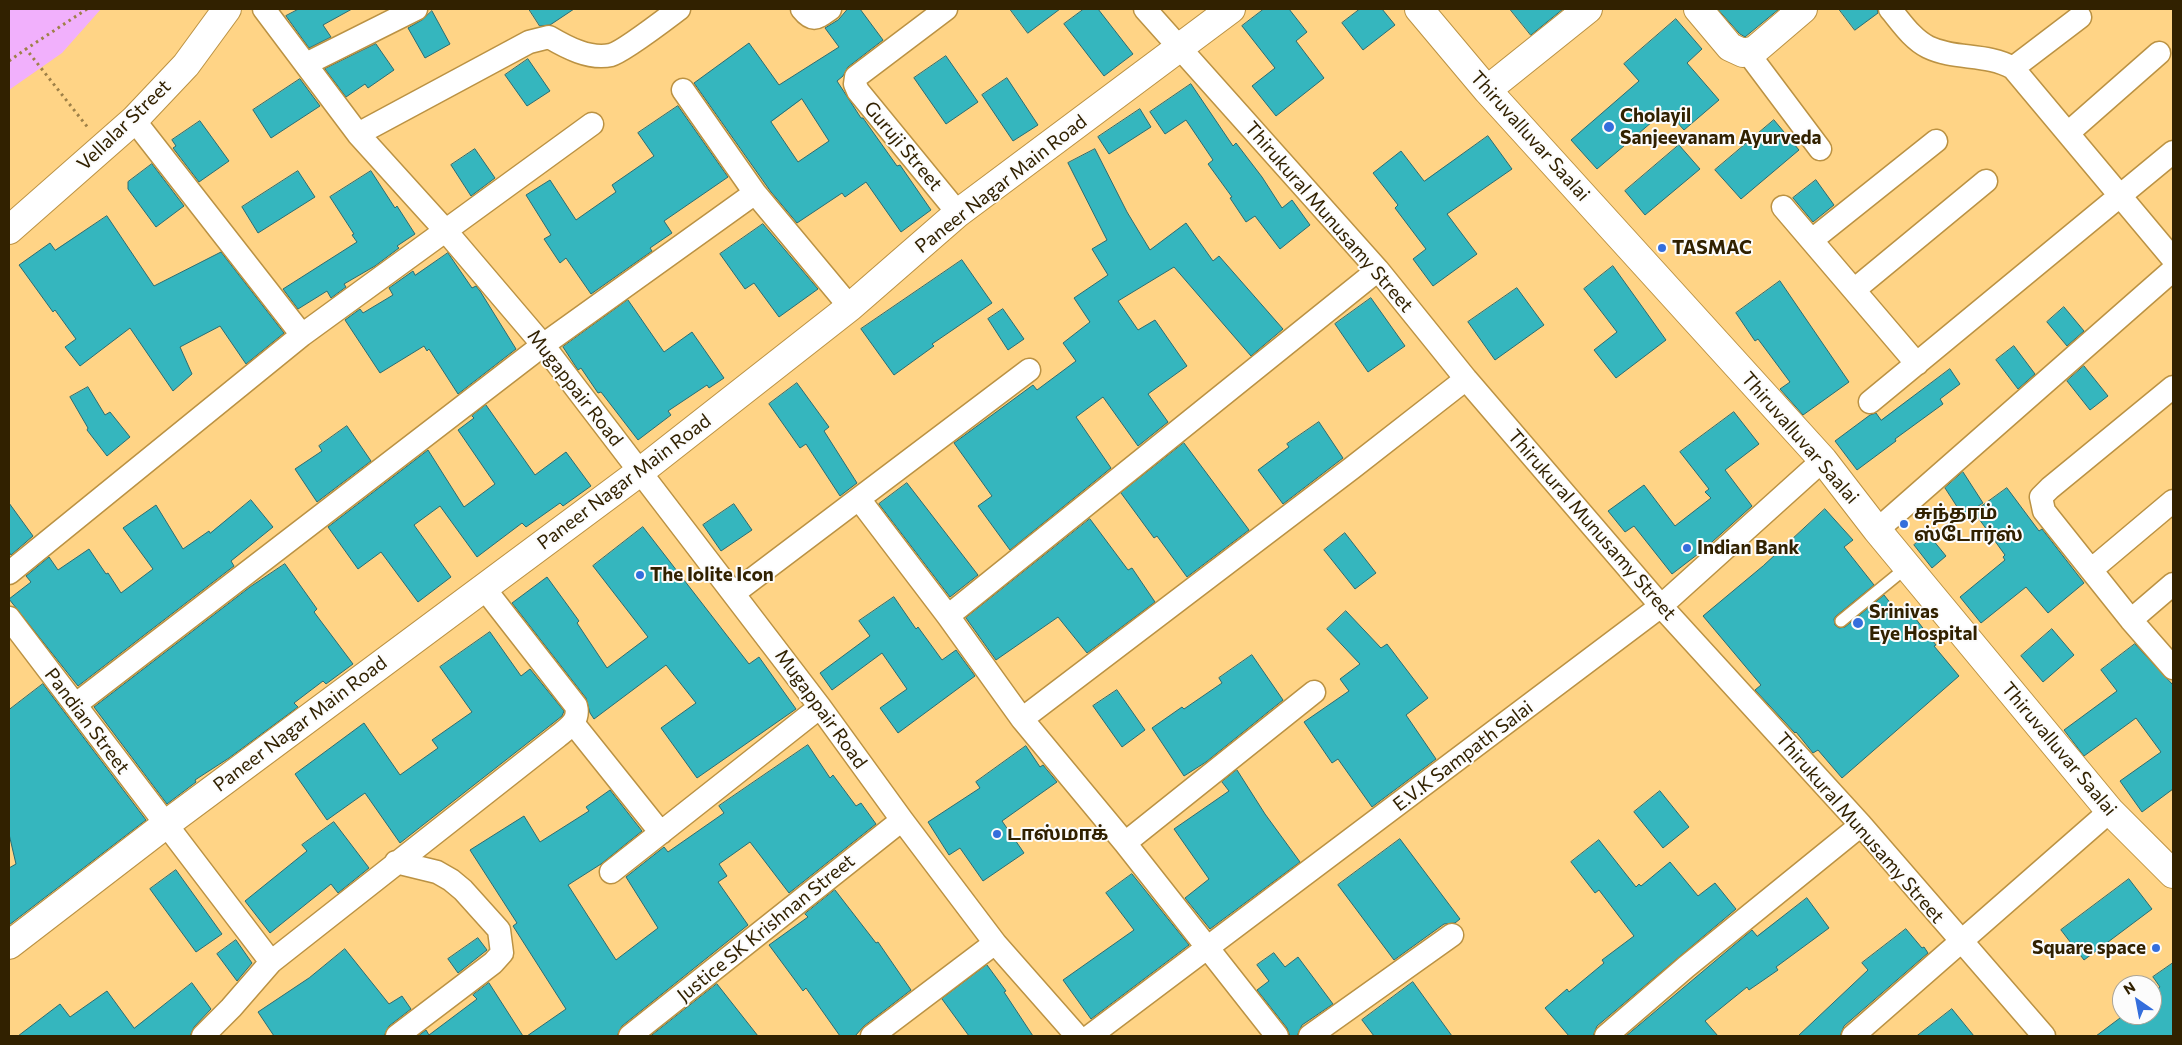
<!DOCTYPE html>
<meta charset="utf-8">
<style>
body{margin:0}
#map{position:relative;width:2182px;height:1045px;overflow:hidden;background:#ffd486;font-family:Commissioner,sans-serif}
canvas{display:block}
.frame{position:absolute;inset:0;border:10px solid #312100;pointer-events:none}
.north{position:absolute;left:2112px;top:975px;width:50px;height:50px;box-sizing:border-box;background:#fcfcfc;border:1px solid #aba497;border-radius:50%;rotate:327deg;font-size:14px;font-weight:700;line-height:20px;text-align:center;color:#312100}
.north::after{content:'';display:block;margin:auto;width:18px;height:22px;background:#346edc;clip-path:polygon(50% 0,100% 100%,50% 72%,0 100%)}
</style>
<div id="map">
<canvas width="2182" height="1045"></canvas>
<div class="frame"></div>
<div class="north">N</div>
</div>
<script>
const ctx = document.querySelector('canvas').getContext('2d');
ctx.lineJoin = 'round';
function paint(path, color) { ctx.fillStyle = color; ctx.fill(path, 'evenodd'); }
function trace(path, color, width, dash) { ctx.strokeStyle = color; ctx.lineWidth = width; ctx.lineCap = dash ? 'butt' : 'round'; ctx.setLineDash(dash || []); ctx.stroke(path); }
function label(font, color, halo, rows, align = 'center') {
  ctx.font = font + ' Commissioner,"Noto Sans Tamil",sans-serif'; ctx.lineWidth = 4; ctx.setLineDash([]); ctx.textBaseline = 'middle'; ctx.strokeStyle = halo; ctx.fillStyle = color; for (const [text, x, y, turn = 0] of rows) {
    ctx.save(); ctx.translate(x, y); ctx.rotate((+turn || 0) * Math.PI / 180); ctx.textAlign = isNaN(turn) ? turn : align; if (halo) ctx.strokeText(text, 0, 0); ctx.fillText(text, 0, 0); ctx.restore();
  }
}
paint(new Path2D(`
 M9,9H101L62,53L9,90Z`), '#f1b0fc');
const building = new Path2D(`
 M299,9H352L323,25L331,37L309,48L286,16Z
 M529,9H574L550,25L540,26Z
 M848,9H860L883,40L848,67L843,76L837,81L861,118H863L897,166L900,165L931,210L901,232L866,182L845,197L842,193L797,223L771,192L694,83L749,43L779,85L839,47L825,28L838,20ZM802,99L829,141L798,162L771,122Z
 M1010,9H1060L1028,33Z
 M1084,9H1098L1133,54L1104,76L1064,24Z
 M1264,9H1289L1307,32L1296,41L1324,78L1276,116L1252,86L1275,68L1242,26Z
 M1360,9H1382L1395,25L1363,50L1342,23Z
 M1510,9H1563L1531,35Z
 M1718,9H1779L1745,37L1740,34Z
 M1839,9H1877L1878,13L1855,30Z
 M432,11L450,44L425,58L408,28L422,20Z
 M1676,19L1702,49L1687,63L1719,100L1684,130L1666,110L1597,169L1571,140L1639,81L1624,64Z
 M376,44L394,70L368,88L365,84L346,97L325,69Z
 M946,56L978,102L946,124L914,78Z
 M528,59L550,91L527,106L505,75Z
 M1007,78L1038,125L1013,141L982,95Z
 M300,79L320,106L271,138L253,110Z
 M1191,84L1233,146L1236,143L1262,177L1282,208L1292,200L1310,225L1280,249L1255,216L1246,222L1230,198L1232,197L1208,164L1213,160L1186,120L1165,134L1150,112Z
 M678,106L728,177L664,221L672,233L650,248L652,251L591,294L566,258L560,263L544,239L551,235L526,195L550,180L576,220L616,192L612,185L654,156L638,133Z
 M1140,109L1151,127L1109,154L1098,137Z
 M1774,120L1799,150L1741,199L1715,170Z
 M200,121L229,161L199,182L173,148L176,146L172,140Z
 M1488,136L1512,169L1447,214L1477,254L1433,286L1413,259L1426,249L1395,208L1398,205L1373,173L1401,151L1424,181Z
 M1679,145L1700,169L1645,215L1625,191Z
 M475,149L495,178L471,196L451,165Z
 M1095,149L1127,212L1150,250L1186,223L1213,261L1219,256L1283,329L1251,356L1174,267L1118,301L1138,330L1155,320L1187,366L1148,394L1168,422L1138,446L1103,397L1076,417L1111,468L1010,550L978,506L992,496L954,443L1033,385L1037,390L1076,361L1063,343L1090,322L1074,298L1108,275L1092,249L1107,240L1068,163Z
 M152,164L184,206L156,227L128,189V182Z
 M298,171L315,197L258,233L242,207Z
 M371,171L395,208L397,206L415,234L397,246L399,248L375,266L344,284L346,287L331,298L327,291L298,309L283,289L357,242L352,235L354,234L330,197Z
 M1816,180L1834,205L1813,222L1793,198Z
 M107,216L154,286L221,252L284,333L246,364L220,326L180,347L192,374L173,391L130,328L80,366L65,347L76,339L55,310L53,312L19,265L50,243L55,250Z
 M763,224L818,289L779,317L754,283L745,289L720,254Z
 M448,253L472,288L476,286L480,291L516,349L458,394L429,349L427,351L424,346L380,373L345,320L360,309L363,313L393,295L389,288L413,271L415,275Z
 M962,260L992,303L932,344L934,346L894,375L861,329Z
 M1613,266L1666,340L1616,378L1594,350L1617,332L1584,289Z
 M1780,281L1849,382L1803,415L1780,389L1790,382L1758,339L1755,341L1736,313Z
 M1517,288L1544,325L1495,360L1468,322Z
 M1371,298L1405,346L1368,372L1335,324Z
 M628,300L664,352L692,332L724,378L709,388L707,385L668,411L671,415L638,440L601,392L598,393L581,368L578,370L563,347Z
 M2064,307L2084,331L2067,346L2047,322Z
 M1003,309L1024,339L1008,350L988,319Z
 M2014,346L2035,374L2018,389L1996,360Z
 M2084,366L2108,396L2090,410L2067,381Z
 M1950,369L1960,384L1940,399L1943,404L1895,439L1896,441L1857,470L1835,441L1870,415L1876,413L1881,420Z
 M797,383L829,427L824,431L857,483L840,496L806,444L800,448L769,404Z
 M88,387L105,415L110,412L130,437L107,456L87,430L88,428L70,397Z
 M486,405L535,475L566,452L591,486L563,506L560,503L526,527L522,523L477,557L440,506L414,525L451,577L418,602L381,552L358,569L328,527L428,450L464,507L495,484L458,430L474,418L472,416Z
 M1734,412L1759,444L1725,470L1752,506L1702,551L1672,574L1634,526L1625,532L1608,511L1644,485L1675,526L1711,498L1705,492L1709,489L1680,452Z
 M1319,422L1343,458L1283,504L1258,470L1289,447L1287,444Z
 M347,426L371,461L317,502L295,469L322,451L319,446Z
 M1184,443L1249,530L1187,577L1157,536L1154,538L1121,493Z
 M1963,472L1983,503L1963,516L1945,488Z
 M907,483L978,575L950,597L879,504Z
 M2007,488L2039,531L2042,529L2084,583L2048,613L2026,587L1981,623L1960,597L2005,560L2003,557L2005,555L1974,512Z
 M251,500L273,527L231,561L234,566L78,686L9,599L31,582L26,576L49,557L58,570L89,549L106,574L108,573L121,593L153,569L123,528L156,505L183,549L209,531L210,533Z
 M9,503L33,536L11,555L9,552Z
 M734,504L752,530L721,551L703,525Z
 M1825,509L1853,540L1844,547L1874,585L1836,616L1834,619L1835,625L1839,628L1845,627L1884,595L1904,620L1912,614L1936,645L1934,646L1959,676L1842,778L1818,750L1813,753L1796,732L1795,733L1755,690L1761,685L1703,616L1763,566Z
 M1090,519L1128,570L1132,568L1155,602L1087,653L1058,617L996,660L966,618Z
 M643,527L749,664L759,657L796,709L697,778L661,728L696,703L666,665L594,719L590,713L586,698L512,603L547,577L579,621L577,623L607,668L648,637L593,566Z
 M1345,533L1376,573L1355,589L1324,550Z
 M1928,534L1946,556L1932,568L1914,545Z
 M285,564L317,609L314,612L353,664L326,684L323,681L294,703L298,707L229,758L195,780L196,782L167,804L94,707L250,587Z
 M894,597L916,629L918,627L942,660L956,650L975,676L898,733L880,708L907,689L882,653L832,690L820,673L870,636L859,621Z
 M1346,611L1381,648L1387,644L1428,698L1406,715L1436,759L1372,807L1338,759L1332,763L1304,722L1349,691L1340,679L1360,664L1327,629Z
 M2052,629L2074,655L2043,682L2021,656Z
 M490,632L521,676L530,669L564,711L562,716L400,843L365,793L327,820L295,774L364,723L400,775L438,748L432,740L472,712L440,667Z
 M2135,644L2173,685V789L2142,812L2120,781L2161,752L2136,718L2084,756L2064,730L2117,691L2101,670Z
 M1252,655L1283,700L1206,762L1184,776L1152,728L1182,707L1184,709L1222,683L1219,678Z
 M43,684L146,820L9,925V868L16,864L9,834V710Z
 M1117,690L1145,730L1122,747L1093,706Z
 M808,745L830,778L833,775L856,806L861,803L876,824L789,893L750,842L719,864L727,876L718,882L748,925L622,1026L617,1036H527L566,1009L513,926L517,923L470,850L524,816L540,842L589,811L586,807L610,790L642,831L601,864L568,885L616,960L658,928L626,877L664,847L668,852L724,813L719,806Z
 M1026,746L1040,767L1043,765L1057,782L1002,821L1024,853L983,881L960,848L949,855L928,822L980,788L976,782Z
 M1237,770L1265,814L1300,862L1210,929L1185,898L1209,879L1174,829L1229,791L1222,782Z
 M1660,791L1689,827L1663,848L1634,812Z
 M334,822L369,868L338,893L331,884L270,933L245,901L307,851L302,845Z
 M1400,839L1460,919L1455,923L1444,924L1394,960L1338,885Z
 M1599,840L1636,887L1639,884L1641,886L1670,862L1698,896L1715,883L1736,909L1597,1026L1593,1036H1569L1545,1008L1567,989L1569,992L1604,963L1602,960L1634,936L1599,890L1595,893L1571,862Z
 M176,870L222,934L196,952L150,889Z
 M1132,874L1189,945L1091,1019L1063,980L1134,930L1106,893Z
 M2129,879L2152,909L2084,960L2061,930Z
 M835,890L876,943L878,942L911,990L864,1026L855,1036H840L806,988L803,991L769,945L808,917L805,914Z
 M1807,898L1829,928L1776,967L1778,970L1749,990L1747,987L1705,1021L1718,1036H1626L1752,930L1757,936Z
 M1906,929L1922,948L1924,947L1928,953L1844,1026L1840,1036H1798L1868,970L1862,963Z
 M478,938L487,950L458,973L448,959Z
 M236,940L252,963L237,981L217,954Z
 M345,949L389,1004L402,996L411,1009L389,1026L384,1036H274L258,1012L309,978Z
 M1274,953L1285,967L1298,957L1333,1004L1302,1025L1297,1036H1290L1287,1028L1257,990L1269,981L1257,965Z
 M2173,963V1036H2096L2124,1015H2152V993L2160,987L2153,977Z
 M987,965L1006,991L1004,992L1033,1036H969L942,999Z
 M1413,982L1452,1036H1374L1362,1020Z
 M192,983L211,1009L194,1027L190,1036H18L60,1004L70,1017L107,991L134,1028Z
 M489,983L523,1036H418L426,1030L429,1035L477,999L473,995Z
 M717,984L758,1036H651Z
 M1952,1009L1974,1036H1917Z`);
paint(building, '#35b6be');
trace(building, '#2c6c71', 1);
const service = new Path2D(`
 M1841,621L1907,567`);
const minor = new Path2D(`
 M264,9L358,134L445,230L543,345L820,707L902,820L995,943L1077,1036
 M802,9C813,23 817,18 830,9
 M946,9L856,77L855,84L858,91L958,213
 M1145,9L1378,270L1466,379L1661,606L1861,825L2044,1036
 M1890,9C1901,22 1912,39 1928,47C1955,60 1987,53 2013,68L2173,259
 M1748,53L1820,149
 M306,64L416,9
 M2013,68L2080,17
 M134,120L302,335
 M2068,133L2159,53
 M358,134L529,42L549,37C566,47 590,60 611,55C623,52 667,18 679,9
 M755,193L850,307
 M1783,207L1917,364
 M1812,240L1936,141
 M1854,290L1986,181
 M1870,402L2173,152
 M859,499L948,616L1022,719L1125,843L1277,1036
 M1877,530L2173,270
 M2091,570L2173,501
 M9,573L302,335L592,124
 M2173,584L2131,620L2173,668
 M734,593L1029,370
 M948,616L1378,270
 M9,618L271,962L557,737C568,728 580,721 576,706L484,588
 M2131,620L2044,511L2041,497L2050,488L2173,387
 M75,705L543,345L755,193L683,90
 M1022,719L1352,468L1466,379
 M573,723L661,833
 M1125,843L1314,692
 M396,862L437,872L451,880L463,890L499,930L502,953L493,963L397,1036
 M611,872L820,707
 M203,1036L231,1008L271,962
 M630,1036L902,820
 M872,1036L995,943
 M1090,1036L1661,606L1823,460
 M1310,1036L1452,935
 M1606,1036L1686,967L1861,825
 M1853,1036L2110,811`);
const tertiary = new Path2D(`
 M1419,9L1487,90L1823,460L1877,530L2110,811L2173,874
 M1698,9L1730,47L1743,53L1755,50L1803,9
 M1487,90L1588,9
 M9,230L134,120L186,65L227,9
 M9,945L165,825L641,471L850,307L958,213L1231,9`);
trace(service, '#bb9243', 14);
trace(minor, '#bb9243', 25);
trace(tertiary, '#bb9243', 30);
trace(new Path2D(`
 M87,9L26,49L89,129
 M9,61L26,49`), '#9e8047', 3, [2.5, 4]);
trace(service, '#fff', 11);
trace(minor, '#fff', 22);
trace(tertiary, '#fff', 28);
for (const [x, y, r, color] of [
 [1609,127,6,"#346edc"],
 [1662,248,5,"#346edc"],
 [1904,524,5,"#346edc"],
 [1687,548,5,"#346edc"],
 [640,575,5,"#346edc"],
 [1858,623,6,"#346edc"],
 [997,834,5,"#346edc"],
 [2156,948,5,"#346edc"]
]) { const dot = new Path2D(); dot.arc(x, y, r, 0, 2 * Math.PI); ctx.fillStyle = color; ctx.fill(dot); trace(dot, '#fcfcfc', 2); }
label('bold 19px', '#312100', '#fcfcfc', [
 ["Cholayil",1620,116],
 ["Sanjeevanam Ayurveda",1620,138],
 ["TASMAC",1672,248],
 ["சுந்தரம்",1914,513],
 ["ஸ்டோர்ஸ்",1914,535],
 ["Indian Bank",1697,548],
 ["The Iolite Icon",650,575],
 ["Srinivas",1869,612],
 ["Eye Hospital",1869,634],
 ["டாஸ்மாக்",1007,834],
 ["Square space",2146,948,"right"]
], 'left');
label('19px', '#312100', '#fcfcfc', [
 ["Vellalar Street",124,125,-44],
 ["Thiruvalluvar Saalai",1530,136,48],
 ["Guruji Street",903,146,50],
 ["Paneer Nagar Main Road",1001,184,-38],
 ["Thirukural Munusamy Street",1329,217,49],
 ["Mugappair Road",575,388,52],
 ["Thiruvalluvar Saalai",1800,438,49],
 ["Paneer Nagar Main Road",624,482,-37],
 ["Thirukural Munusamy Street",1592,525,49],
 ["Mugappair Road",821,709,54],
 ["Pandian Street",87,721,53],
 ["Paneer Nagar Main Road",300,724,-37],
 ["Thiruvalluvar Saalai",2059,749,50],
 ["E.V.K Sampath Salai",1463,756,-37],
 ["Thirukural Munusamy Street",1860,828,49],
 ["Justice SK Krishnan Street",766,928,-39]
]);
</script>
